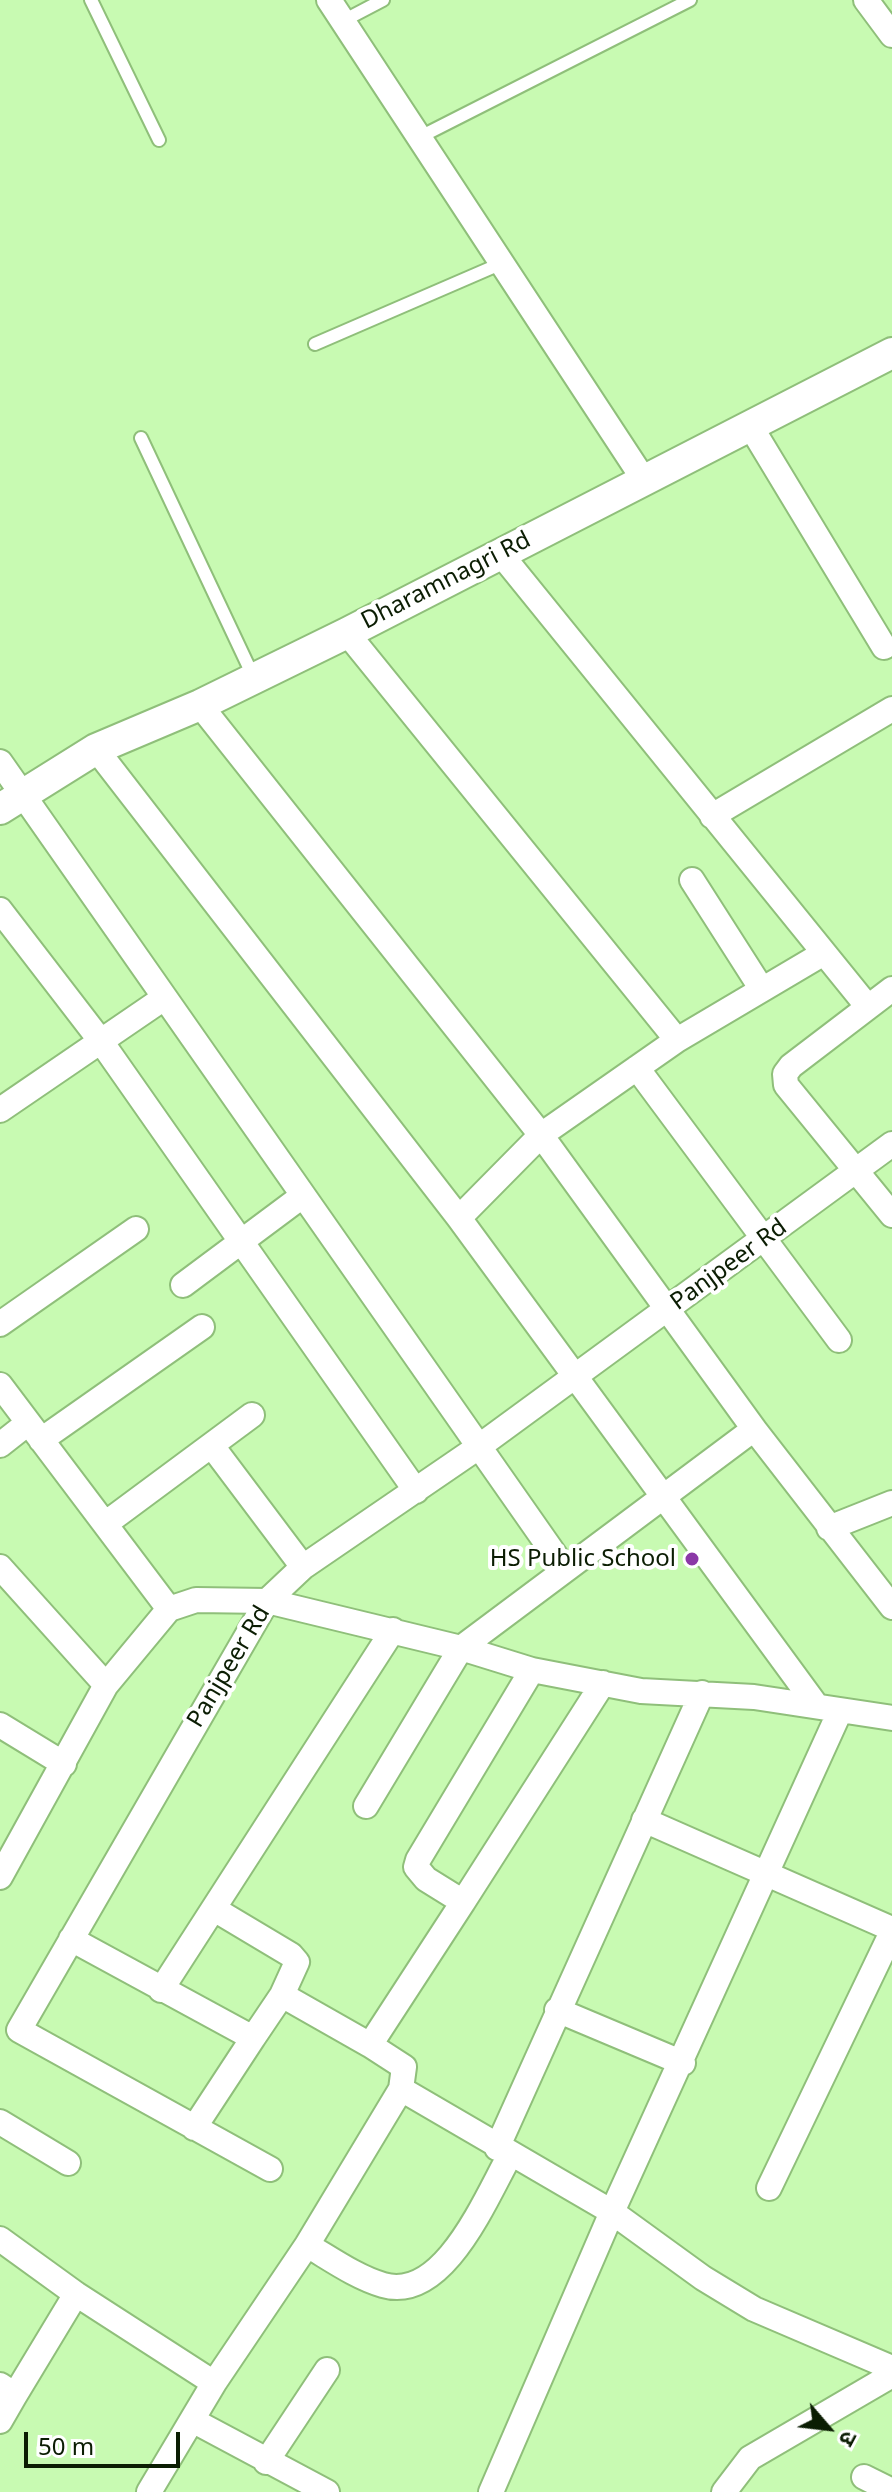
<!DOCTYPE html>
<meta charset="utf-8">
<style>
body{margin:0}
#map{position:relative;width:892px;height:2492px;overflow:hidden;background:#c8fab2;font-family:"Noto Sans","Noto Sans Devanagari",sans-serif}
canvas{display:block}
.north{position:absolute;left:788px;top:2388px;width:80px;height:80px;-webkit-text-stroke:6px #fff;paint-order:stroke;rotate:118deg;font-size:22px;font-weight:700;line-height:32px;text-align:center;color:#0b1d03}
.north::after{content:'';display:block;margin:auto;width:28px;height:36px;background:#0b1d03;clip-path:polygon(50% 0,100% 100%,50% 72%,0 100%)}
.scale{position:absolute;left:24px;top:2432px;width:156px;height:36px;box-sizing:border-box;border:4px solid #0b1d03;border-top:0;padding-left:10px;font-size:24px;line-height:28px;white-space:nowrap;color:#0b1d03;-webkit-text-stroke:6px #fff;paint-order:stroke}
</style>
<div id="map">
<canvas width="892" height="2492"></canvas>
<div class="north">उ</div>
<div class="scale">50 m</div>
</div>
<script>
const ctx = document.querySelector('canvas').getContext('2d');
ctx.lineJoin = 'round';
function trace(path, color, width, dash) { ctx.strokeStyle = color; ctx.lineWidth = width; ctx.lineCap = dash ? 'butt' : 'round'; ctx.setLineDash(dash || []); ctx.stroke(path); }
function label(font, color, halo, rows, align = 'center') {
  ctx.font = font + ' "Noto Sans",sans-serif'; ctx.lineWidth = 8; ctx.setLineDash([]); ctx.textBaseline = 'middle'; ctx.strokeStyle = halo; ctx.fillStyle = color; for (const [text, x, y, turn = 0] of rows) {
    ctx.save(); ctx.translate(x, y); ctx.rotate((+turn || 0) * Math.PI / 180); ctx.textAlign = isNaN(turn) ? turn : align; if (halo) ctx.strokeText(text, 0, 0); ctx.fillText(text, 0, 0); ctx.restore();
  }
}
const service = new Path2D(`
 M91,0L159,140
 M341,22L383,0
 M418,138L690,0
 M315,344L500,264
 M141,438L254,678`);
const minor = new Path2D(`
 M329,0L644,480
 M866,0L892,35
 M751,427L884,647
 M500,553L868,1007
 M347,633L677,1040
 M200,705L541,1135L754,1429L892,1607
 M96,749L459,1218L816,1705
 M0,762L564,1568
 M712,816L892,709
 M692,880L761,988
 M0,910L100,1040L416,1491
 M892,989L791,1066L785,1074L786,1085L892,1215
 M637,1068L839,1340
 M0,1110L164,998
 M459,1218L541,1135L677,1040L824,953
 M183,1285L301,1197
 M0,1324L136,1229
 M0,1385L169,1609
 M41,1440L202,1327
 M0,1445L28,1423
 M212,1446L303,1567
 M105,1524L252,1415
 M829,1528L892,1503
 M0,1567L106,1685
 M0,1725L64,1764
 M366,1806L461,1648L754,1429
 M644,1820L892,1929
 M0,1877L106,1685L169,1609L196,1600L267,1601L461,1648L532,1670L641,1691L754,1697L892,1718
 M463,1902L603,1683
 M71,1939L253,2038L282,1995L297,1962L291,1955L214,1909
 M161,1990L393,1630
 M282,1995L370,2045
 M557,2010L683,2063
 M401,2089L612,2212L703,2278L754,2309L892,2368
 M0,2122L68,2163
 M194,2128L253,2038
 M497,2148L702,1693
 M270,2169L19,2030L267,1601L303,1567L477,1448L892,1144
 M769,2188L892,1932
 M0,2239L76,2294L214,2383
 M307,2245C331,2259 356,2277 383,2285C444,2303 486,2197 510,2155
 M0,2385L15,2395L0,2421
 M15,2395L76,2294
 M192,2420L327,2492
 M266,2462L327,2370
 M864,2477L892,2491
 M149,2492L214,2383L307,2245L401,2089L404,2067L370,2045L463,1902L426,1879L416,1867L418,1860L532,1670
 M491,2492L612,2212L840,1711
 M724,2492L750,2458L892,2375`);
const tertiary = new Path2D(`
 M0,809L96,749L200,705L347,633L892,353`);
trace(service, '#8fbf7a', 16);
trace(minor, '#8fbf7a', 28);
trace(tertiary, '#8fbf7a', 34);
trace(service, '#fff', 12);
trace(minor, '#fff', 24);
trace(tertiary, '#fff', 30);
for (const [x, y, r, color] of [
 [692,1559,8,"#8b38a7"]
]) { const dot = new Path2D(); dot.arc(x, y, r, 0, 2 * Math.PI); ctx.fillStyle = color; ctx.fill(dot); trace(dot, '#fff', 3); }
label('24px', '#0b1d03', '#fff', [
 ["Dharamnagri Rd",446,581,-27],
 ["Panjpeer Rd",729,1265,-36],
 ["Panjpeer Rd",229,1667,-59]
]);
label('24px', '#0b1d03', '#fff', [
 ["HS Public School",676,1559]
], 'right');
</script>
